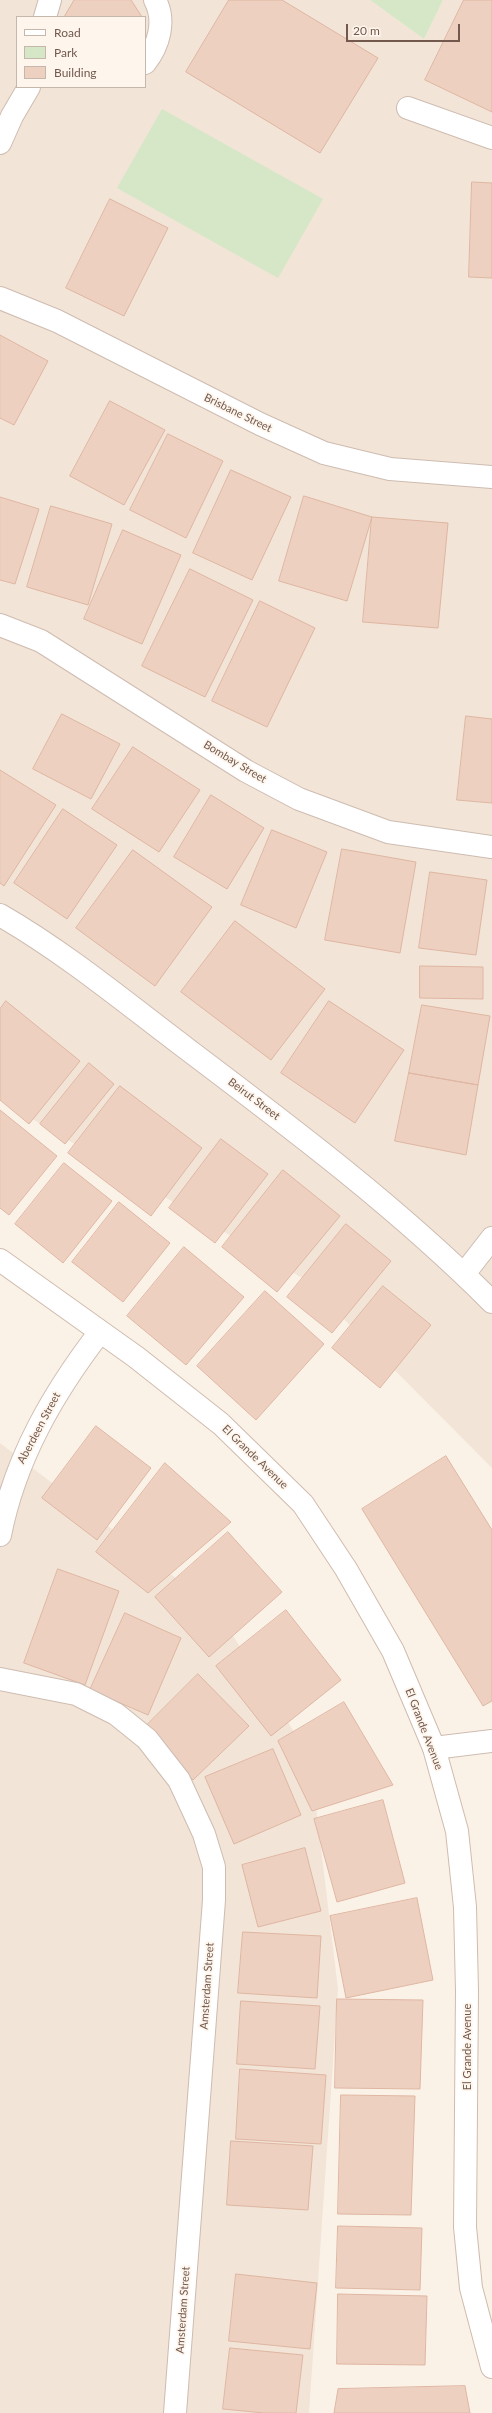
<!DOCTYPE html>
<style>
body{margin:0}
#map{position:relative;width:492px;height:2413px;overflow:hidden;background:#fbf2e7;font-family:Lato,sans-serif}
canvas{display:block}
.legend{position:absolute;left:16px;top:16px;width:130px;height:72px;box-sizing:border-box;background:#fef6ed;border:1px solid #c6b7ad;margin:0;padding:5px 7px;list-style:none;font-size:12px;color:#72584d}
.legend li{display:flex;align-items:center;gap:8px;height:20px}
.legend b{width:20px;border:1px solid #c6b7ad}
.scale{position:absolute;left:346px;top:24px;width:114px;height:18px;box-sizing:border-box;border:2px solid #72584d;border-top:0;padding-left:5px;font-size:12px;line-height:14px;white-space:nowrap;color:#72584d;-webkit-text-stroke:3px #fef6ed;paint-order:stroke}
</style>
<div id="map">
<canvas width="492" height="2413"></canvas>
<ul class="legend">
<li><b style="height:5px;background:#fff"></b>Road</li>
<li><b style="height:11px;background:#d5e7c6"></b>Park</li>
<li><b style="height:11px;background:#eed0c1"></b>Building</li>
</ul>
<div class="scale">20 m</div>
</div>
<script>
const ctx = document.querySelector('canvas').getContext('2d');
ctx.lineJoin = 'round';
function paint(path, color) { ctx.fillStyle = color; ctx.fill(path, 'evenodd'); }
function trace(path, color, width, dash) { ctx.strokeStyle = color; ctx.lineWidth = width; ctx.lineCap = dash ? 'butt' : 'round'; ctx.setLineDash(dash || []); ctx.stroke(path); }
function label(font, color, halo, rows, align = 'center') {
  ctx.font = font + ' Lato,sans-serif'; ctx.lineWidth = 3.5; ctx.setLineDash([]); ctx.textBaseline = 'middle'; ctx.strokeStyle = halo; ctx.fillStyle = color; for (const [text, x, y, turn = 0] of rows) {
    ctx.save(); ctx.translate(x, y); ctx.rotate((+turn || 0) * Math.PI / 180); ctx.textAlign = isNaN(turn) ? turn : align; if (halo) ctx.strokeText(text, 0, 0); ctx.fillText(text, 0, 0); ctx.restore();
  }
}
paint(new Path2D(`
 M0,0H370L424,39L443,0H492V1468L304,1279L0,1100ZM17,17H145V87H17Z
 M0,1443L216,1609L310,1757L338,1989L309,2413H0Z`), '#f2e4d6');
paint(new Path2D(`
 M370,0H443L424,39Z
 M162,109L323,199L278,278L117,188Z`), '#d5e7c6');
const building = new Path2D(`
 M131,0L142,17H64L74,0Z
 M229,0H282L378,58L320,153L186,72Z
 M464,0H492V112L425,80Z
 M472,182L492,183V278L469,277Z
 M110,199L168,228L124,316L66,288Z
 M0,335L48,361L14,425L0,418Z
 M110,401L165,430L124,505L70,476Z
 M168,434L223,461L186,538L130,510Z
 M231,470L291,497L252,580L193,553Z
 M304,496L372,517L347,601L279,581Z
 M0,497L39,509L15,584L0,580Z
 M51,506L112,524L88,605L27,587Z
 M372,517L448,523L438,628L363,622Z
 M123,530L181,555L142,644L84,619Z
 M190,569L253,600L205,697L142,666Z
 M260,601L315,628L267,727L212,701Z
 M62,714L120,744L91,799L33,769Z
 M466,716L492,719V803L457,800Z
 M133,747L200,790L159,852L92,809Z
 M0,770L56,805L4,886L0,883Z
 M211,795L264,828L227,889L174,857Z
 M63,809L117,845L67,919L14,883Z
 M272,830L327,852L296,928L241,905Z
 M342,849L416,862L400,953L325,940Z
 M133,850L212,907L155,986L76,928Z
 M430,872L487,880L476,955L419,948Z
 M235,921L325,989L271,1060L181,992Z
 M420,966L483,967V999L420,998Z
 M6,1001L80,1061L29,1124L0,1100V1009Z
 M329,1001L404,1050L355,1123L281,1073Z
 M422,1005L490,1016L478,1085L409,1073Z
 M89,1063L114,1084L65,1144L40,1124Z
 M409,1073L478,1085L466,1155L395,1141Z
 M120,1086L202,1148L151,1216L68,1153Z
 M0,1110L57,1156L9,1215L0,1208Z
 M221,1139L268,1174L215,1243L169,1208Z
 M64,1163L112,1201L63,1263L15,1224Z
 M283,1170L340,1216L277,1292L222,1247Z
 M119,1202L170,1243L123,1302L72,1262Z
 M346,1224L391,1261L332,1333L287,1297Z
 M184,1247L244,1297L186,1365L127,1316Z
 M383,1286L431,1325L380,1388L332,1348Z
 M265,1291L324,1344L256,1420L197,1366Z
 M96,1426L151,1468L97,1540L42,1498Z
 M446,1456L492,1530V1701L483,1706L362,1509Z
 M165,1463L231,1522L148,1593L96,1552Z
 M228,1532L282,1592L209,1657L155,1597Z
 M58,1569L119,1591L85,1685L24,1663Z
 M286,1610L341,1680L271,1736L216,1666Z
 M125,1613L181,1638L148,1715L90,1690Z
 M198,1674L249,1726L193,1780L143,1729Z
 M344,1702L393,1785L312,1811L278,1741Z
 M273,1749L301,1815L234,1844L205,1777Z
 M383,1800L405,1883L337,1902L314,1819Z
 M305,1848L321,1911L258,1927L242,1865Z
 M417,1898L433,1980L346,1998L330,1916Z
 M243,1932L321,1936L317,1998L238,1993Z
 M337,1999L423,2000L420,2089L335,2088Z
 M241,2001L320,2006L315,2069L237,2064Z
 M240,2069L326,2075L321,2144L236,2139Z
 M341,2095L415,2096L411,2215L338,2214Z
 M231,2141L313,2146L308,2210L227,2205Z
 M338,2226L422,2228L420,2290L336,2288Z
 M236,2274L317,2283L310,2349L229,2341Z
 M338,2294L427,2296L425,2365L337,2364Z
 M230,2348L303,2355L296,2413H264L223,2409Z
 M465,2386L470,2413H334L338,2389Z`);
paint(building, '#eed0c1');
trace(building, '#dfb6a2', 1);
const street = new Path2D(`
 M45,17L50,0
 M145,63C159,45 166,21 155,0
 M408,108L492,138
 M0,143L12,116L29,87
 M0,298L57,321L260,424L324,453L390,469L492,477
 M0,625L41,641L246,771L299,799L388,832L492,847
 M0,915C66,953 126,1003 187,1049C293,1129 398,1208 492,1302
 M464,1274L492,1238
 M0,1535C15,1459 53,1393 100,1332
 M0,1679L76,1694L116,1714L147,1739L179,1780L204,1834L214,1867V1900L175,2413
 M434,1748L492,1741`);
const secondary = new Path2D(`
 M0,1260L136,1357L221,1424L303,1504L346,1569L393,1651L434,1748L457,1831L465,1907L467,1991L465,2227L471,2288L492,2367`);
trace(street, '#cebcb1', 24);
trace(secondary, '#d0bbae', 24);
trace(street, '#fff', 22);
trace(secondary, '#fff', 22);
label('11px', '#72584d', '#fef6ed', [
 ["Brisbane Street",238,413,26],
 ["Bombay Street",235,762,31],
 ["Beirut Street",254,1099,37],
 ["Aberdeen Street",39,1428,-62],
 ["El Grande Avenue",255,1457,44],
 ["El Grande Avenue",424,1729,69],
 ["Amsterdam Street",207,1986,-86],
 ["El Grande Avenue",467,2047,-90],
 ["Amsterdam Street",183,2310,-86]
]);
</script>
